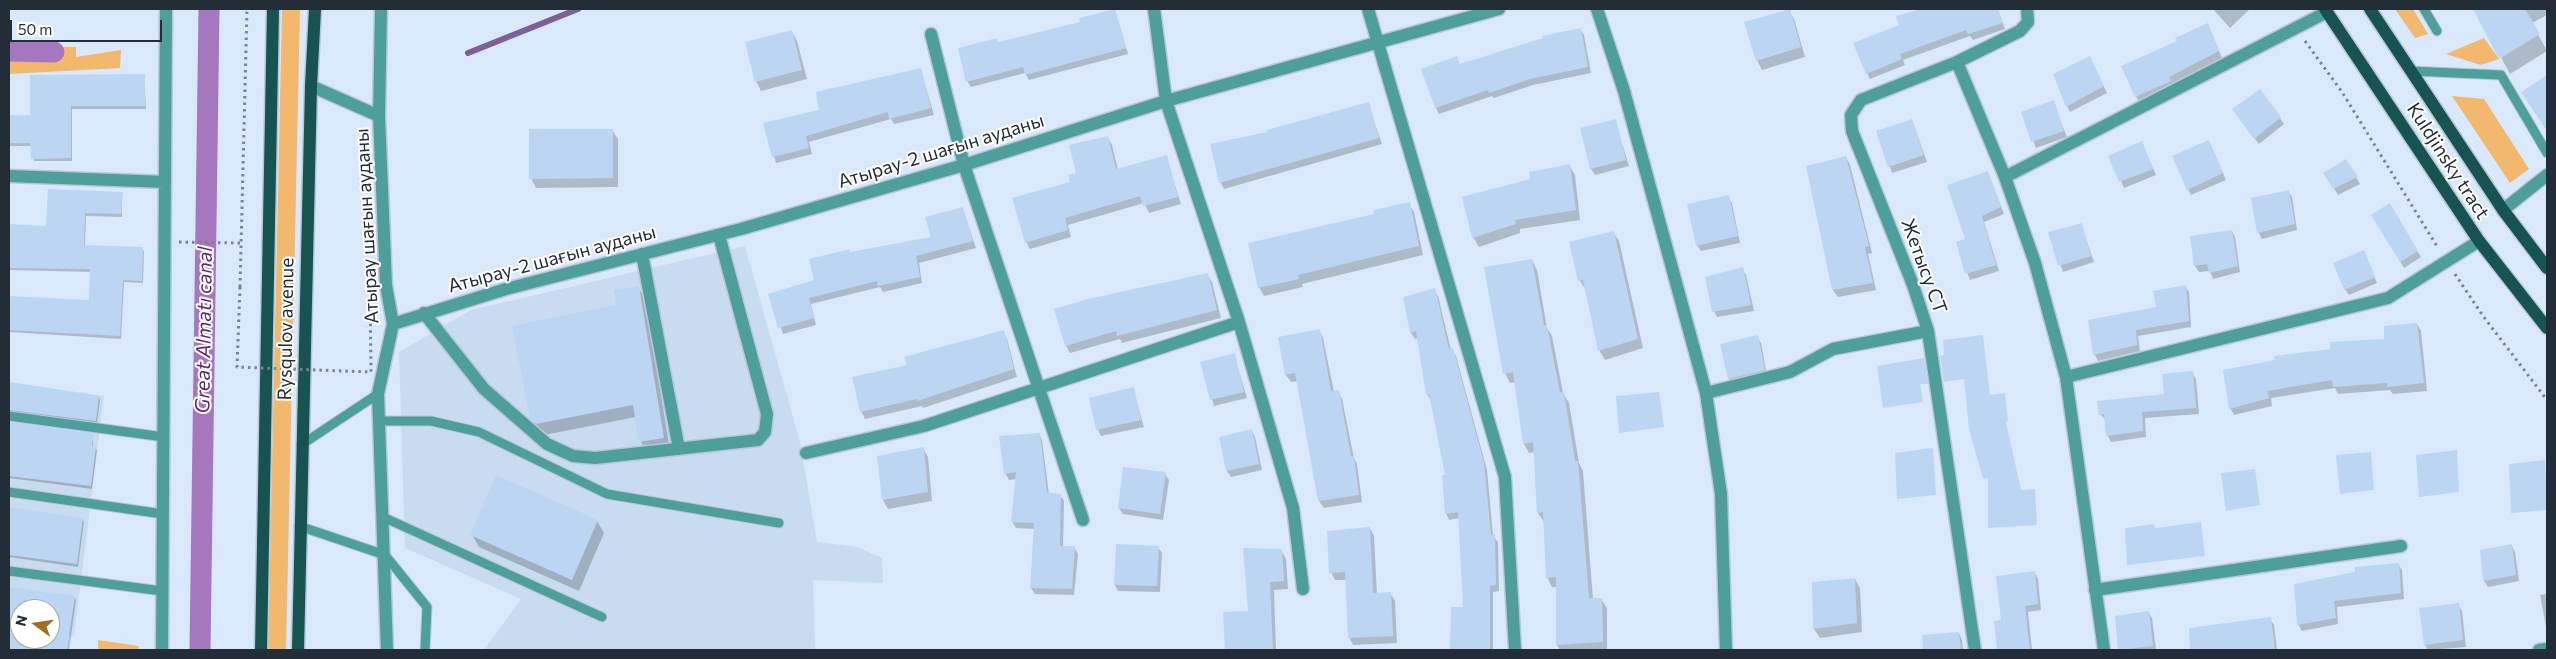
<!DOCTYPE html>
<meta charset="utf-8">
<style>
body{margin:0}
#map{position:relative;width:2556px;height:659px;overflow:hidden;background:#d9e9fb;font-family:Commissioner,sans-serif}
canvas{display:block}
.frame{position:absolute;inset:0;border:10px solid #232d38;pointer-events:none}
.north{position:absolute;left:10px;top:599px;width:50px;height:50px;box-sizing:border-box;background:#fff;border:1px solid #a7abaf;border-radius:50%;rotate:284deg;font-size:14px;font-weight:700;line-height:20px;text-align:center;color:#232d38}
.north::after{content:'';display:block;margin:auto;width:18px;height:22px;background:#a16e25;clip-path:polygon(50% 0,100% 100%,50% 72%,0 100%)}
.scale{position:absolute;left:10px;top:20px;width:152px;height:22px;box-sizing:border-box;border:2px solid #232d38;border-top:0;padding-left:6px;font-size:15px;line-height:18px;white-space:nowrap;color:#232d38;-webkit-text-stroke:4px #fff;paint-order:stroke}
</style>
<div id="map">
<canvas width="2556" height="659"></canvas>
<div class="frame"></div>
<div class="north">N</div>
<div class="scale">50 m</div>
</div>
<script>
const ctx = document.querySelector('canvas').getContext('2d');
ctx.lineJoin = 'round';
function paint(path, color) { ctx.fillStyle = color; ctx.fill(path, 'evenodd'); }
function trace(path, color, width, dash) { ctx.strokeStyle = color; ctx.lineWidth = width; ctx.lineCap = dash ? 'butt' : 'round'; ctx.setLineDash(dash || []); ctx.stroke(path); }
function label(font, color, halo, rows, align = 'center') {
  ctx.font = font + ' Commissioner,sans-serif'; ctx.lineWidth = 4; ctx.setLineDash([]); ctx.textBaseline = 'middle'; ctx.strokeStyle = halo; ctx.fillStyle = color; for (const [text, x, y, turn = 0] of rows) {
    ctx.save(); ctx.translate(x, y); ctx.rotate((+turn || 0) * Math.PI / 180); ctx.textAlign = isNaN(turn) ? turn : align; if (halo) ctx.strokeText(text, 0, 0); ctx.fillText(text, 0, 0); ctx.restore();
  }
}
paint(new Path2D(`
 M745,246L800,442L817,542L857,547L882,558L883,583L813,580L815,650H484L521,599L405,548L399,352L471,310Z
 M9,382L104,396L74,637L50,633V609H20V628L9,627Z`), '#c8dbf0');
paint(new Path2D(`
 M282,9H300L286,650H268Z
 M2395,9H2413L2428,34L2415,38Z
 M2484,38L2499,59L2481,65L2446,54Z
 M9,47H76V57L121,50L120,68L9,74Z
 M2452,96L2484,99L2529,169L2510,183Z
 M98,640L139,646L138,650H98Z`), '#f2b86d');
paint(new Path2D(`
 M1925,9H1930L1932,12L1942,9H1998L2005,29L1973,40L1970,36L1903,60L1905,65L1870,79L1867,73L1900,26L1897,16Z
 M2213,9H2250L2230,28Z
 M2475,9H2547V15L2532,23L2547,51L2510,74Z
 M1115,10L1128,54L1029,80L1025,73L971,87L967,81L998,43L1082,23Z
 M1789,10L1794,19L1805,57L1762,70L1757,60Z
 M1580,29L1584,35L1591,73L1533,85L1494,98L1492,96L1439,114L1436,108L1423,70L1460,65Z
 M2211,31L2222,58L2171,84L2173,87L2139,102L2136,96Z
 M792,32L797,41L807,79L761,91L756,81Z
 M2093,64L2107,93L2070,112L2067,106Z
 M921,70L934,115L894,124L891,119L809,142L812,154L776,163L765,124L821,110Z
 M144,75L146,109H72V161H34L32,146H9V116H32Z
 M2053,102L2067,137L2036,148L2022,112Z
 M1368,104L1382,144L1224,189L1221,183L1212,145L1269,133Z
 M2237,115L2280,118L2284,124L2259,144Z
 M1615,120L1629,166L1595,175L1591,169Z
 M1912,120L1927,162L1892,173L1877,131Z
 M612,130L618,139V187L536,188L531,178Z
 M1108,138L1112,145L1118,170L1166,157L1181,204L1149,213L1144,203L1068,225L1071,237L1030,249L1026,242Z
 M2142,143L2156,175L2124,188L2110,156Z
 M2212,148L2226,180L2191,195L2188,189Z
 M1846,157L1850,165L1872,253L1868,254L1876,290L1838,297L1833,290Z
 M2346,160L2360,184L2338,195L2325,173Z
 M1569,165L1575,175L1580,220L1520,229V233L1479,247L1473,237L1531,180Z
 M1988,173L2004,214L1984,222L1999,271L1970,280L1957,243L1967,240Z
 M2288,191L2292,197L2297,230L2262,239L2259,233L2252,199Z
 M122,193V217L86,216L85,246L142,248L144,251L143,283L124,282L121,339L9,332V297L91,302L92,272L9,270V226L47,228Z
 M1728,197L1732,203L1740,243L1701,251L1697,245Z
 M1409,204L1414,212L1423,255L1302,284L1303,287L1264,296L1259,287L1375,215Z
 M2389,205L2421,257L2404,268L2373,215Z
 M963,209L976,248L919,263L922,283L883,292L880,287L811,304L816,325L783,334L769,295L816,281L851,253L933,238Z
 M2081,224L2094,262L2063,272L2049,233Z
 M2232,231L2235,237L2240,272L2213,279L2210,271L2199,272L2195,266Z
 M1613,232L1619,241L1643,348L1605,360L1599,350L1586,290L1580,281L1570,243Z
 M2367,258L2377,283L2349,295L2345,289Z
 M1532,260L1537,270L1547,328L1552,336L1563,393L1569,403L1579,463L1583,471L1593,599H1601L1607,608V650H1560L1557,645V587H1552L1547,577L1544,522L1538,513L1535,452L1529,453L1524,444L1516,382L1510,383L1505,373Z
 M1742,269L1746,275L1754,311L1717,317L1714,311Z
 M1207,274L1212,282L1221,318L1122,343L1120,339L1070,353L1066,346Z
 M2185,286L2189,292L2191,327L2138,336L2140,351L2098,361L2095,355L2089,321L2157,308Z
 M638,287L645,299L670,450L647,453L641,442L636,417L544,435L531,418L618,306Z
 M1434,290L1438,296L1451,350L1456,356L1487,470L1493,536L1498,542L1499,591L1493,592V650H1451L1452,608H1465L1459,518L1449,520L1446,513L1447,476L1431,401L1427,394L1419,338L1415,339L1411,333L1404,298Z
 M2417,324L2421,331L2427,391L2393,394L2390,390L2338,394L2335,388L2271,398L2272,406L2234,415L2230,408L2332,350L2386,340Z
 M1319,330L1323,338L1334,392L1338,391L1342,399L1354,458L1357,464L1362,502L1324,508L1319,501L1298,381L1291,382L1286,375L1280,338Z
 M1003,331L1007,339L1017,377L923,408L922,406L865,419L861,411L908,366Z
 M1757,337L1761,343L1767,376L1733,385L1729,379Z
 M1234,355L1247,398L1214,406L1201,363Z
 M2192,372L2196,379L2199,414L2145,418L2146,437L2111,442L2108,436L2106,420L2100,414L2165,395Z
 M9,383L99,397L100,400L97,424L9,413Z
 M1133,389L1144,427L1101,436L1098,430L1091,399Z
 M9,424L93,435V447L97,450L92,489L9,478Z
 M1252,431L1255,437L1262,470L1231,477L1227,471L1220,438Z
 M1039,434L1042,440L1049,494L1060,495L1064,501L1063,547H1074L1078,554L1074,595L1035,594L1031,588L1035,529L1016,528L1012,521L1017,479L1009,480L1005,473Z
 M923,448L928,457L932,501L888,509L883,500Z
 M1165,474L1169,480L1163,520L1123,514L1119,508Z
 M9,508L82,519L84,522L78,567L9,557Z
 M597,521L604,533L579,591L479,547L472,535Z
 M1370,528L1374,536L1377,594L1390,593L1395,601L1397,643L1353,645L1349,637L1346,580H1335L1331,572Z
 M1117,546L1158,547L1162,553L1160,592L1118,591L1115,585Z
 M2512,546L2515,552L2519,581L2488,587L2484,581Z
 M1281,550L1286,559L1288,589L1274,590L1276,650H1226L1225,613L1250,612Z
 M2398,564L2402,570L2404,599L2337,607L2338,624L2302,631L2298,624L2296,585Z
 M2035,573L2038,579L2041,610L2028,612L2032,650H1998L1995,622L2002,621Z
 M1855,579L1860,588L1862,632L1820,638L1814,629Z
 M9,588L74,598L76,600L69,650H9ZM20,609H50V639H20Z
 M2547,594V632L2540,595Z
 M2458,605L2462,611L2466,647L2428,650L2425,645Z
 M2148,612L2152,618L2156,650H2119L2116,617Z
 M2270,619L2274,625L2277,650H2192L2190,629Z
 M1959,633L1962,640L1963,650H1925L1923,636Z`), '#0003');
trace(new Path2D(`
 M468,53L578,9`), '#7d6196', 6);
trace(new Path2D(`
 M9,51L54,52
 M200,650L209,9`), '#a477bf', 21);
paint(new Path2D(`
 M1115,9L1126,48L1025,75L1023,67L966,82L958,48L997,38L998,42L1080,22L1079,18Z
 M1790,9L1801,47L1756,61L1744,22Z
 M1920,9H1998L2003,23L1968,34L1966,30L1900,54L1902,59L1866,74L1853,43L1899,25L1896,16Z
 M2473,9H2525L2540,34L2499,59Z
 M2208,23L2219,51L2169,77L2171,81L2135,97L2121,66L2177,41L2175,38Z
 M1581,28L1588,67L1530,79L1489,93L1488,90L1435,108L1421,69L1457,56L1460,64L1543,38L1542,36Z
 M792,30L802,70L755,82L745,42Z
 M2090,56L2104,86L2066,107L2053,74Z
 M921,68L931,108L889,119L888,112L806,136L809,148L772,157L763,123L819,110L816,92Z
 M145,74V106H71V158L31,159L30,143H9V115H30V75Z
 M2547,75V131L2521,92Z
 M2260,89L2281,117L2254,139L2232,109Z
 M2054,100L2064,131L2031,142L2021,112Z
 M1369,102L1379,138L1219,183L1210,144L1267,132V130Z
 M1616,119L1626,160L1590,169L1580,128Z
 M1912,119L1924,155L1888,167L1876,131Z
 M529,129H613V178L529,179Z
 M1108,136L1116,169L1167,155L1178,197L1143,206L1140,196L1065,218L1068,230L1025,243L1012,198L1070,182L1068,175L1076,173L1069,145Z
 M2209,140L2223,173L2187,190L2172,156Z
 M2142,141L2153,169L2119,182L2108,156Z
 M1846,156L1869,246L1865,247L1873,283L1832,290L1806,166Z
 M2346,159L2358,177L2333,189L2323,173Z
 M1570,164L1576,210L1515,220L1516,224L1472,238L1462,197L1530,179L1529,172Z
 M1988,171L2001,207L1982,216L1996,265L1965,274L1956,242L1965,239L1947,185Z
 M48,189L123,192L121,214L85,213L84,245L143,247L142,281L123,280L120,336L9,330V296L89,300L90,269L9,268V224L46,226Z
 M2289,190L2295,224L2257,233L2251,198Z
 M1729,195L1738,236L1696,246L1687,204Z
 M1410,202L1419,246L1298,275L1299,279L1258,288L1248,243L1374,214L1373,210Z
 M2390,203L2418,251L2400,262L2371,215Z
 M963,207L973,241L916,256L920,277L878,286L877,281L809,298L814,318L778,328L768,294L814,280L809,259L850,249V252L931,237L925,217Z
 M2082,223L2091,256L2058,266L2048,232Z
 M2232,230L2238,266L2209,273L2207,264L2194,266L2190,236Z
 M1614,231L1638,339L1598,351L1583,280L1578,281L1569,242Z
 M2364,250L2375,277L2344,290L2333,263Z
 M1532,259L1544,325H1547L1560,392H1564L1575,461H1578L1589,598H1602L1603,642L1556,645V577L1546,578L1543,512L1537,513L1533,442L1523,444L1513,372L1503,374L1496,334L1484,267Z
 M1743,267L1751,305L1712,312L1705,277Z
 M1208,273L1217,310L1117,336L1116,331L1065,346L1054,309L1088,299Z
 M2186,285L2189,321L2136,330L2137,345L2093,355L2088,320L2156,307L2153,291Z
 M639,286L664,438L639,442L633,405L536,424L530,418L512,326L616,305L614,290Z
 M1435,288L1449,349L1453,348L1484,463L1491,535L1495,534L1496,585L1490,586V650H1450L1451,607H1463L1458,512L1445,514L1442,475H1445L1429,394L1426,395L1416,331L1410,333L1403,297Z
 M2417,323L2424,383L2387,387V383L2333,387L2332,380L2267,391L2269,398L2229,409L2223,370L2275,360L2274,356L2330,349V342L2384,339V326Z
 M1320,329L1331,391L1339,390L1351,456H1354L1359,495L1318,501L1295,373L1285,375L1278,337Z
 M1004,330L1014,369L917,401V399L860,412L852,377L907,365L904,357Z
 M1758,335L1765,370L1728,379L1720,344Z
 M1983,335L1990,395L2005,393L2008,421L2006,422L2021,490L2035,489L2037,525L1988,528V478L1983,479L1969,429L1964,379L1944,382L1940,356L1944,355L1943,340Z
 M1235,353L1244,392L1210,400L1200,362Z
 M1924,358L1928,384H1920L1923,402L1883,408L1877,366Z
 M2193,371L2196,408L2142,412L2143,431L2106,436L2104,414L2099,415L2097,401L2164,394L2162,374Z
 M9,382L99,396L96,421L9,410Z
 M1134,387L1141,420L1096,430L1089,398Z
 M1659,392L1664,427L1619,433L1616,396Z
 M9,422L94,434L92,445L96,446L91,486L9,476Z
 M1252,429L1259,464L1226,471L1219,437Z
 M1040,433L1047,492L1061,494L1060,546H1075L1072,589L1030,588L1034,523L1011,522L1016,472L1004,474L999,436Z
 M924,447L928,492L882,500L877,456Z
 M1933,448L1936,495L1897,499L1895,453Z
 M2457,450L2459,492L2419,497L2416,455Z
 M2371,452L2374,490L2340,494L2336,455Z
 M2545,460L2547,510L2511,513L2509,464Z
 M1123,467L1166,472L1160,514L1118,508Z
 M2255,469L2260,505L2226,511L2221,473Z
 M496,475L598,520L572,580L470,535Z
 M9,507L83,518L77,564L9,555Z
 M2201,522L2205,556L2127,565L2125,528L2154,524L2155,528Z
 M1370,527L1373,593L1391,592L1393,636L1348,638L1345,572L1329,573L1327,531Z
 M1116,544L1159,546L1157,586L1114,585Z
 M2512,544L2516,575L2483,581L2480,550Z
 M1243,548L1282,549L1284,581L1270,582L1273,650H1225L1223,612L1248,611Z
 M2399,563L2401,593L2334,601L2336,618L2297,625L2294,584L2355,572V567Z
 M2035,571L2038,604L2025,606L2030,650H1997L1994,621L2001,620L1996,576Z
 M1855,578L1857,623L1813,629L1812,582Z
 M9,587L75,596L67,650H9ZM20,609H50V639H20Z
 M2459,603L2463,640L2424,645L2419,608Z
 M2149,611L2153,646L2118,650L2115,616Z
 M2271,617L2275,650H2190L2189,628Z
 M1959,632L1961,650H1923L1922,635Z`), '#bbd5f3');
const lane = new Path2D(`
 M2424,9L2437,31
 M2410,71L2501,75L2547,153
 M9,416L164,437
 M379,421H431L479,432L607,494L779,523
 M301,445L378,394
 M9,492L163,514
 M383,517L602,617
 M299,526L385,555L427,607L425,650
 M9,571L162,591`);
const street = new Path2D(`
 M381,9L379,116L386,285L393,324L378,394L387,650
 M1154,9L1166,101L1239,322L1293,508L1303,589
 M1368,9L1505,477L1515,650
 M1597,9L1624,91L1706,393L1721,494L1726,650
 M931,34L964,165L1083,520
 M1957,62L2005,177L2035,263L2066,377L2104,650
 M311,86L379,116
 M9,176L165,182
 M2005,177L2327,12
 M2503,210L2547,175
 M642,254L679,449
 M424,313L484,389L547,444L573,456L595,458L758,440L765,432L767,414L719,235
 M393,324L506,289L741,229L964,165L1166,101L1499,9
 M2066,377L2388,298L2479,241
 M1706,393L1790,372L1833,349L1928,331
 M806,453L924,426L1239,322
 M2095,590L2401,546
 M162,650L166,9
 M1975,650L1928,331L1913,285L1852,131L1851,115L1861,100L1957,62L2020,31L2028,22L2027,9
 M2539,650L2547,649`);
const primary = new Path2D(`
 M2325,9L2479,241L2547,328
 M2370,9L2503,210L2547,268
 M261,650L273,9
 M298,650L311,86L315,9`);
trace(lane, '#b8c7d8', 11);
trace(street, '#b8c7d8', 15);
trace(primary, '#b8c7d8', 15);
trace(new Path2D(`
 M2305,41L2342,92L2438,248
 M179,242L241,243
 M2455,274L2483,316L2547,400
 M240,287L247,9`), '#788593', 3, [2.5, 4]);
trace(lane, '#4e9f9c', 9);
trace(street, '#4e9f9c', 12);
trace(primary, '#165351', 12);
trace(new Path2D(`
 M240,287L237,367L371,372L370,288`), '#788593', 3, [2.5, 4]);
label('19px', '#232d38', '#fff', [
 ["Атырау-2 шағын ауданы",941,151,-17],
 ["Kuldjinsky tract",2448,161,57],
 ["Атырау шағын ауданы",367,226,-93],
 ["Атырау-2 шағын ауданы",552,259,-15],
 ["Жетысу СТ",1924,266,70],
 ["Rysqulov avenue",286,329,-89]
]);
label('italic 20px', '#5e247c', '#fff', [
 ["Great Almatı canal",204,330,-89]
]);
</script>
